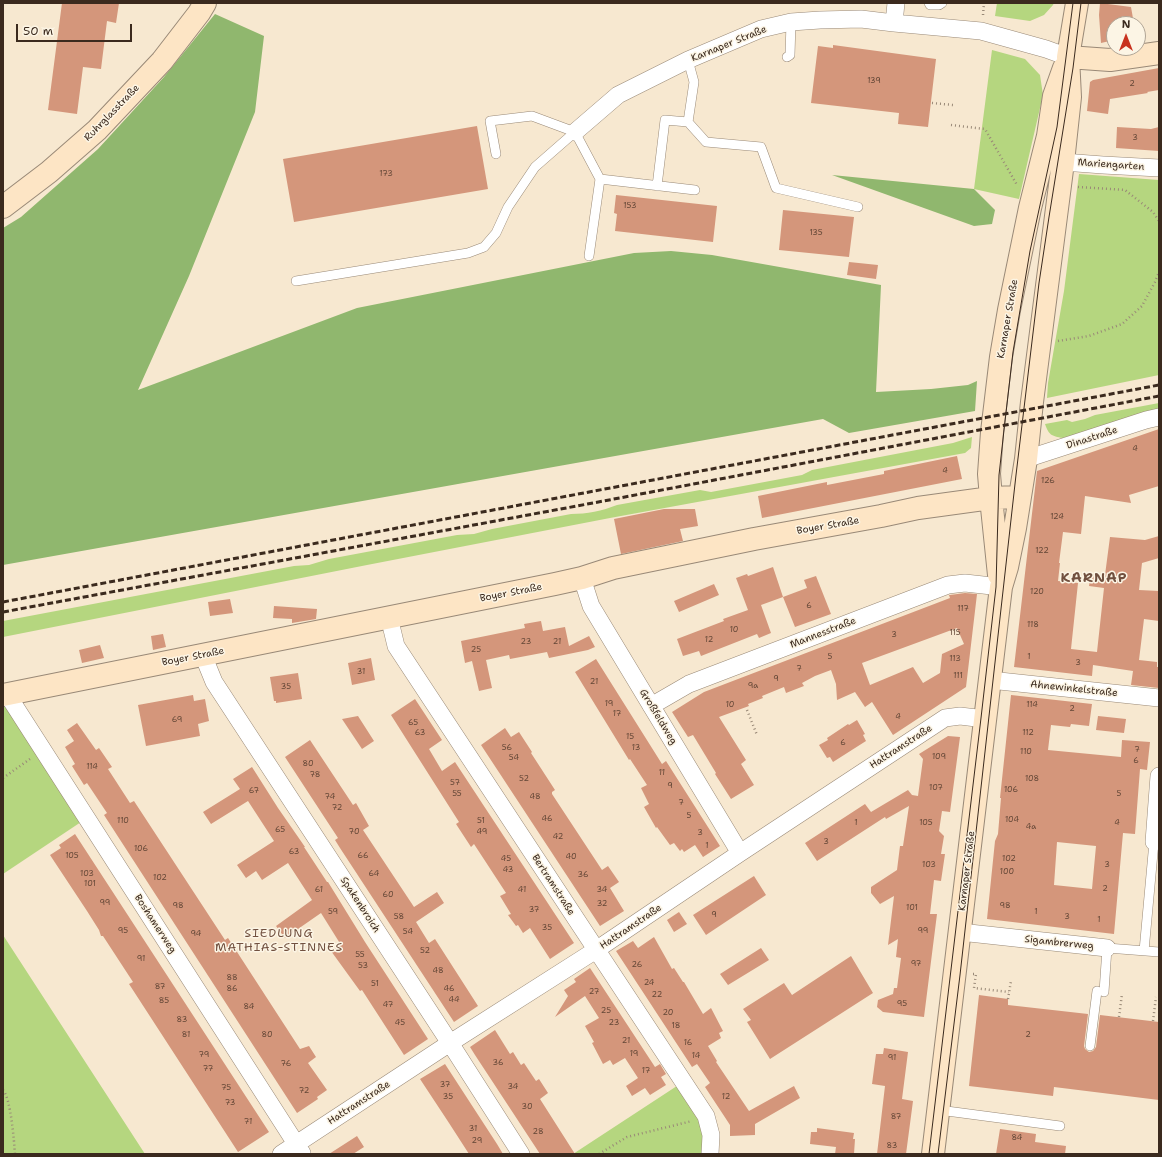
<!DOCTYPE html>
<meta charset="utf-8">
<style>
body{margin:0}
#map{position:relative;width:1162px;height:1157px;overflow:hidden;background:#f7e8d0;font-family:"Shantell Sans",sans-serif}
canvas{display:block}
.frame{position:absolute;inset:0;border:4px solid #3b2a1e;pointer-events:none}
.north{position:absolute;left:1106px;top:16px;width:40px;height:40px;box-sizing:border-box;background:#fcf5e5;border:1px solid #afa495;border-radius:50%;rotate:0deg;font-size:11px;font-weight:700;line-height:16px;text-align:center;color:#3b2a1e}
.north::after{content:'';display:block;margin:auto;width:14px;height:18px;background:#c8321e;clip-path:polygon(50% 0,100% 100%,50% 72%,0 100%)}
.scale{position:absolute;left:16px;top:24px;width:116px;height:18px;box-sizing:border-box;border:2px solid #3b2a1e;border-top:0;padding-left:5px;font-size:12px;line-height:14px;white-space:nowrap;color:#3b2a1e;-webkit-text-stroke:3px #fcf5e5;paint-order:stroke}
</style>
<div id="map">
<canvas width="1162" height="1157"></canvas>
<div class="frame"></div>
<div class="north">N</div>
<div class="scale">50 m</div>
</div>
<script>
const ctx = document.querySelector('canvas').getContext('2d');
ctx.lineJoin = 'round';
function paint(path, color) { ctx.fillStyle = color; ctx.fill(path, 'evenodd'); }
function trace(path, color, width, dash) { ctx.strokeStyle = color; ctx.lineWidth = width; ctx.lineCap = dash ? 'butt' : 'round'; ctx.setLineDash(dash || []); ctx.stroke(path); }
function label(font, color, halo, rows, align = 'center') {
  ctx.font = font + ' "Shantell Sans",sans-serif'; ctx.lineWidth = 3; ctx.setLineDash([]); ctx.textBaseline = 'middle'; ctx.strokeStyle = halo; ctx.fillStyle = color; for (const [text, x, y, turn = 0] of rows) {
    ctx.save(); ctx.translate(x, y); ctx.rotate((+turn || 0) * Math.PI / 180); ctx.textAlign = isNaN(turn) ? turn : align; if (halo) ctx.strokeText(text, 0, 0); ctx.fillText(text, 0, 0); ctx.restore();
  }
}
paint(new Path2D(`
 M997,3H1054L1053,5L1044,15L1030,21L995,16Z
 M992,50L1025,59L1040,75L1043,95L1019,199L974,189Z
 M1079,174L1159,180V375L1047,398L1048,383L1064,291Z
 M1159,403V410L1063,438C1051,436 1049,435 1045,424L1067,420L1072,422L1085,419L1095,415Z
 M972,437L971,448L965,453L610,518L367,565L3,637V621L294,566L309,565L329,559L457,535L474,534L492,529L571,514C587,514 602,511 617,505L700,490L711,492L802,475L812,470L953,443Z
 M3,695L87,818L3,874Z
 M3,935L145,1154H3Z
 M683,1082L706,1116L710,1154H573Z`), '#b5d67f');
paint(new Path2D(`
 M215,14L264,36L255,112L189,276L138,390L357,308L634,253L671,251L712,255L881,285L876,392L931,389L968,385L977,381L975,411L849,433L823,419L3,565V228L21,217L98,149L164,77Z
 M832,175L974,189L995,210L992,224L974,226Z`), '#90b76e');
paint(new Path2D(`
 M62,3H119L116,23L107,21L101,69L83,67L77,114L48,110Z
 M1100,3L1131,7L1134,24H1114V40L1101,43L1099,15Z
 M833,45L936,59L928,127L898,124L899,113L811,103L818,46L833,48Z
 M1159,68V90L1147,92L1148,93L1110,99L1108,114L1087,111L1090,82L1093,80Z
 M477,126L488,189L294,222L283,159Z
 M1117,127L1151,129L1159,127V151L1116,148Z
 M616,195L717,206L713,242L615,231L617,214L614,213Z
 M783,210L854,217L849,257L779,250Z
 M849,262L878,265L876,279L847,275Z
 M1159,429V486L1129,495L1131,503L1085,496L1081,534L1063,532L1059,563H1060L1058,581L1078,583L1071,649L1097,652L1104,588L1089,586L1091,574L1105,575L1110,537L1145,540L1159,536V558L1142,563L1139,590L1159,591V621L1144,619L1139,660L1157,662V667H1159V688L1131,685L1133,671L1093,665L1092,676L1014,667L1037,471Z
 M957,456L962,479L762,518L758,496L827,482V485L884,474V471Z
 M664,509H695L698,526L680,529L683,541L621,554L614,519Z
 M773,567L783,597L807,588L804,580L816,576L831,614L795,627L783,597L761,605L771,633L759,638L757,634L701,656L699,651L683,656L677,639L724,621L723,619L748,610L736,578L747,574L748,576Z
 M714,584L719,595L679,612L674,601Z
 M965,593L977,594L966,687L893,735L872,702L865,707L855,692L837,700L836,684L831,670L815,676L802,683L804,686L786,693L784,687L762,696L763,698L748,704L749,706L719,717L746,760L741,764L754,785L731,799L715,774L716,773L693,735L688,737L672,712L704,692L950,598L949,595H950ZM957,628L964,644L942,654L940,673L923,683L913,667L870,685L862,663Z
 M230,599L233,613L210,616L208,602Z
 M274,606L317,609L316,619L292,623V619L273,618Z
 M541,621L543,631L565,627L569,646L589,636L595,647L588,650L549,658L547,652L510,659L509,655L486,660L492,688L479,691L472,661L465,663L461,641L525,628L524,624Z
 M163,634L166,647L153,650L151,636Z
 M100,645L104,658L82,663L79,650Z
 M371,658L375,680L352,685L348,663Z
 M596,659L662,764L666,761L720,846L703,857L695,845L684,852L682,849L680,851L674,843L670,845L657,827L656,828L644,807L649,804L641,788L647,785L630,759L629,760L575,672Z
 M298,673L302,699L276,703V701H274L270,677Z
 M193,695L194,701L205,699L209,721L198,724L200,736L146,746L138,705Z
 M1011,695L1092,704L1089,726L1071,724L1070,727L1051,725L1048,750L1121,757L1122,740L1150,742L1147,770L1140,769L1135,834L1123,833L1114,934L987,919L995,841L998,834L1001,798H1000ZM1057,842L1096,846L1092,889L1054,885Z
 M415,699L442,740L429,749L442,771L455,762L574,943L550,959L530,928L523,933L518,925L516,926L508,915L511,914L500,896L506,893L474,844L471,847L456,824L459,822L391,715Z
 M358,716L374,741L362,749L342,719Z
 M1098,716L1126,719L1124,733L1096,730Z
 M857,720L865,734L863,735L866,741L833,762L830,757L827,758L819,745L828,740L827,738L848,724L849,725Z
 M77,723L96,750L99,748L112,767L108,769L130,803L134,801L225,940L228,938L300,1049L309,1046L316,1057L308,1063L327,1090L317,1097L318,1099L297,1113L104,815L107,813L87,783L84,785L72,766L75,764L65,747L74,741L67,730Z
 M505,728L511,737L519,732L532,752L531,753L555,790L552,792V794L602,870L608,866L619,882L610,888L624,911L600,926L481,745Z
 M948,736L960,737L950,812L942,811L939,831L944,836L941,854H945L941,881L934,880L930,914H937L924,1017L883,1012L877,1007L878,1000L893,994L894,988H897L901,958L896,957L898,939L888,945L894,896L880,904L871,893V887L897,870L900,846H903L909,806L886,819L885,817L817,861L805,843L865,804L871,812L908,790L912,795L918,796L923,759L919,754Z
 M310,740L353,805L356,803L369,826L363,830L414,907L437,892L444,903L416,922L429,943L435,939L478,1006L454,1022L340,848L335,840L338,838L285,757Z
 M252,767L278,808L305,847H304L327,882H328L365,942L428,1039L404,1055L362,990L360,991L331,951L341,945L321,913L285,938L276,926L312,900L288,863L262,880L256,871L246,878L237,865L274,841L248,801L211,824L203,812L240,789L233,779Z
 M75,834L269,1132L238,1152L129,984L133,982L103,936H101L99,930L87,911L50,855L61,848L59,845Z
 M754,876L766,895L706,935L693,915Z
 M679,912L687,924L674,932L667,920Z
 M654,937L672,969L674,968L683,982H684L703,1014L711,1008L723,1031L719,1033L721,1038L708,1046L717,1061L716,1062L749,1111L794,1086L800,1098L755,1124V1135L730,1136V1125L705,1087L710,1083L697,1064L692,1067L616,951L633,941L638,948Z
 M761,948L769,960L728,985L720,974Z
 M851,956L873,993L770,1059L747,1022L751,1020L743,1009L784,983L792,995Z
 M590,968L655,1067L660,1064L666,1074L661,1077L666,1085L650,1095L645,1088L632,1096L626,1086L638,1078L625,1058L613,1065L610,1060L603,1064L592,1043L594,1042L585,1026L599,1018L585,996L555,1017L568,996L564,990L576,982L574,979Z
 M979,995L1008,999V1005L1088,1014L1084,1046L1085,1049L1089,1052L1093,1051L1096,1047L1100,1015L1159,1022V1100L1054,1087L1053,1096L969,1086Z
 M495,1030L510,1054L513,1052L521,1065L524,1063L536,1081L539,1079L548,1093L540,1099L575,1154H540L475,1055L470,1047Z
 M884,1048L908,1052L902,1099L913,1101L906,1154H877L885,1086L872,1084L876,1054H883Z
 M445,1064L497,1144L503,1154H469L449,1123L420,1079Z
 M817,1128L854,1133L853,1139H855L854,1154H835L836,1147L810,1144L811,1132H817Z
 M1000,1129L1036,1134L1035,1142L1066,1146L1065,1154H996Z
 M357,1136L364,1147L353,1154H329Z`), '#d4967b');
const lane = new Path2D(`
 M929,3L930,5H939L942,3
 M787,57L790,55L791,22
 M688,122L706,142L761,147L776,188L858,207
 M496,154L490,121L532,116L575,132L600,179L695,190
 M657,186L665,120L688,122L694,82L688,60
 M589,256L600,179
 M296,281L468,253L484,247L496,233L508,207L535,167L575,132
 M1144,951L1154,842
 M1104,992L1107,948L1159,952
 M1090,1046L1097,991
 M939,1110L1060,1126`);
const street = new Path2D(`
 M894,23L896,3
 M575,132L618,95L688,60L761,29L791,22L820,20L861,19L894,23L981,31L1046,49L1068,57
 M1063,162L1103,165L1159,168
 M1026,459L1146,420L1159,417
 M582,578L591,606L740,853
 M389,617L396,646L706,1116L711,1135L710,1154
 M203,655L214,682L450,1043L521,1154
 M990,680L1159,698
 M7,694L302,1153
 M651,706L689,684L948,585L965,583L1001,587
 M1154,842L1159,776
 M960,932L1107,948
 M281,1154L450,1043L596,950L740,853L945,718L960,716L985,719`);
const secondary = new Path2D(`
 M1068,57L1110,60L1159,53
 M3,207L49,172L97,130L162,61L199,13L205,3
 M999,575L991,498L989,474L992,432L1001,357L1009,310L1030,208L1048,136L1054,96L1064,68
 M3,695L555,584L582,578L613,568L754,539L881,516L918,508L991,498L1019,497
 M933,1154L1001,587L1007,567L1015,528L1026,459L1032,402L1063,162L1070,97L1068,57L1077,3`);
trace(lane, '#998977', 10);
trace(street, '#998977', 18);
trace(secondary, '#998977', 24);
trace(new Path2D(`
 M983,15L984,3
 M932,103L953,105
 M951,125L985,129L1017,185
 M1078,187L1125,190L1153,212L1159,221
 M1058,341L1089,336L1122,324L1142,306L1155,282L1159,272
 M747,710L757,735
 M3,778L30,759
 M973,974H976L974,988L1009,992
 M1008,999L1011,981
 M1119,1017L1122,994
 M1153,1021L1156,997
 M3,1090C11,1099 14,1141 15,1154
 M599,1154L627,1137L692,1121`), '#998977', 2.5, [1, 3]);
trace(lane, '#fff', 9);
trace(street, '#fff', 17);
trace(secondary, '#fde5c5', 22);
trace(new Path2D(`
 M929,1154L981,718L996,587L999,475L1004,430L1013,352L1030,251L1057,127L1073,3
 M938,1154L960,975L1016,475L1039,283L1049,217L1073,68L1081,3`), '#3b2a1e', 1);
trace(new Path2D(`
 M3,602L1159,385
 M3,612L593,503L1159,396`), '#3b2a1e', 3, [6, 3]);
label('8px', '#614535', null, [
 ["139",874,81],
 ["2",1132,84],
 ["3",1135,138],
 ["173",386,174],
 ["153",630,206],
 ["135",816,233],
 ["4",1135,449],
 ["4",945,471],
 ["126",1048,481],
 ["124",1057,517],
 ["122",1042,551],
 ["120",1037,592],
 ["6",809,606],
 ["117",963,609],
 ["118",1033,625],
 ["10",734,630],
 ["115",955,633],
 ["3",894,635],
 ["12",709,640],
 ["23",526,642],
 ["21",557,642],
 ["25",476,650],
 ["5",830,657],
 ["1",1029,657],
 ["113",955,659],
 ["3",1078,663],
 ["7",799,669],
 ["31",361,672],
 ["111",958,676],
 ["9",776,679],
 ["21",594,682],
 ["9a",753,686],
 ["35",286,687],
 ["19",609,704],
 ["10",730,705],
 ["114",1032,705],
 ["2",1072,709],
 ["17",617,714],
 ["4",898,717],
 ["69",177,720],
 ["65",413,723],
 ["63",420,733],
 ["112",1028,733],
 ["15",630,737],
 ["6",843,743],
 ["56",507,748],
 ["13",636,748],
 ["7",1137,750],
 ["110",1026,752],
 ["109",939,757],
 ["54",514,758],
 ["6",1136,761],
 ["80",308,764],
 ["114",92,767],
 ["11",662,773],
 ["78",315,775],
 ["52",524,779],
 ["108",1032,779],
 ["57",455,783],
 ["9",670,786],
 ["107",936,788],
 ["106",1011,790],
 ["67",254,791],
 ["55",457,794],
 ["5",1119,794],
 ["74",330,797],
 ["48",535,797],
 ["7",681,803],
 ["72",337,808],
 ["5",689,816],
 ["46",547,819],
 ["104",1012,820],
 ["110",123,821],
 ["51",481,821],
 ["1",856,823],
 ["105",926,823],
 ["4",1117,823],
 ["4a",1031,827],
 ["65",280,830],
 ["70",354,832],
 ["49",482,832],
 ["3",700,833],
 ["42",558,837],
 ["3",826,842],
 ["1",707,846],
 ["106",141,849],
 ["63",294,852],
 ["105",72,856],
 ["66",363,856],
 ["40",571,857],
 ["45",506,859],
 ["102",1009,859],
 ["103",929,865],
 ["3",1107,865],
 ["43",508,870],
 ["100",1007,872],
 ["103",87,874],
 ["64",374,874],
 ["36",583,875],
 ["102",160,878],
 ["101",90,884],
 ["2",1105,889],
 ["61",319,890],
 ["41",522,890],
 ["34",602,890],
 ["60",388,895],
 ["99",105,903],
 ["32",602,904],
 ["98",178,906],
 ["98",1005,906],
 ["101",912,908],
 ["37",534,910],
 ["59",333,912],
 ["1",1036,912],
 ["9",714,915],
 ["58",399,917],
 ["3",1067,917],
 ["1",1099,920],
 ["35",547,928],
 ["95",123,931],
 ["99",923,931],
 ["54",408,932],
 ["94",196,934],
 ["52",425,951],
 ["55",360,955],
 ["91",141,959],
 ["97",916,964],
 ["26",637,965],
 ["53",363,966],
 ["48",438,971],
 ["88",232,978],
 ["24",649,983],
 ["51",375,984],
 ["87",160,987],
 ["86",232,989],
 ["46",449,989],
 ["27",594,992],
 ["22",657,995],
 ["44",454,1000],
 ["85",164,1001],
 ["95",902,1004],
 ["47",388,1005],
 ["84",249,1007],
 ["25",606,1011],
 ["20",668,1013],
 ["83",182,1020],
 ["45",400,1023],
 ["23",614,1023],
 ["18",676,1026],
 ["81",186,1035],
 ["80",267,1035],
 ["2",1028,1035],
 ["21",626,1041],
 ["16",688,1043],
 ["19",634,1054],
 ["79",204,1055],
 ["14",696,1056],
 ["91",892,1058],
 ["36",498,1063],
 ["76",286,1064],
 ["77",208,1069],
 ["17",646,1071],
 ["37",445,1085],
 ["34",513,1087],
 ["75",226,1088],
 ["72",304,1091],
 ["35",448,1097],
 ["12",726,1097],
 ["73",230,1103],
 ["30",527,1107],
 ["87",896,1117],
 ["71",248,1122],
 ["31",473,1129],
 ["28",538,1132],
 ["84",1017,1138],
 ["29",477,1141],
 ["83",892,1146]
]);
label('10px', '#3b2a1e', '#fcf5e5', [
 ["Karnaper Straße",729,44,-22],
 ["Ruhrglasstraße",112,113,-46],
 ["Mariengarten",1111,165,4],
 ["Karnaper Straße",1008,319,-80],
 ["Dinastraße",1092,438,-18],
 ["Boyer Straße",828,526,-10],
 ["Boyer Straße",511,593,-11],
 ["Mannesstraße",823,633,-21],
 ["Boyer Straße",193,657,-11],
 ["Ahnewinkelstraße",1074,689,6],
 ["Großfeldweg",658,717,59],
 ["Hattramstraße",901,747,-33],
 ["Karnaper Straße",967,871,-83],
 ["Bertramstraße",553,885,57],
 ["Spakenbroich",360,905,57],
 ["Boshamerweg",155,924,57],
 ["Hattramstraße",631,927,-34],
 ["Sigambrerweg",1059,943,6],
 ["Hattramstraße",359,1103,-33]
]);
ctx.letterSpacing = '1px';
label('12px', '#71503f', '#fcf5e5', [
 ["SIEDLUNG",279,934],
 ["MATHIAS-STINNES",279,948]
]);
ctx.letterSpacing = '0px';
ctx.letterSpacing = '1px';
label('bold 14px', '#71503f', '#fcf5e5', [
 ["KARNAP",1094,578]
]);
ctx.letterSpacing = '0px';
</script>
